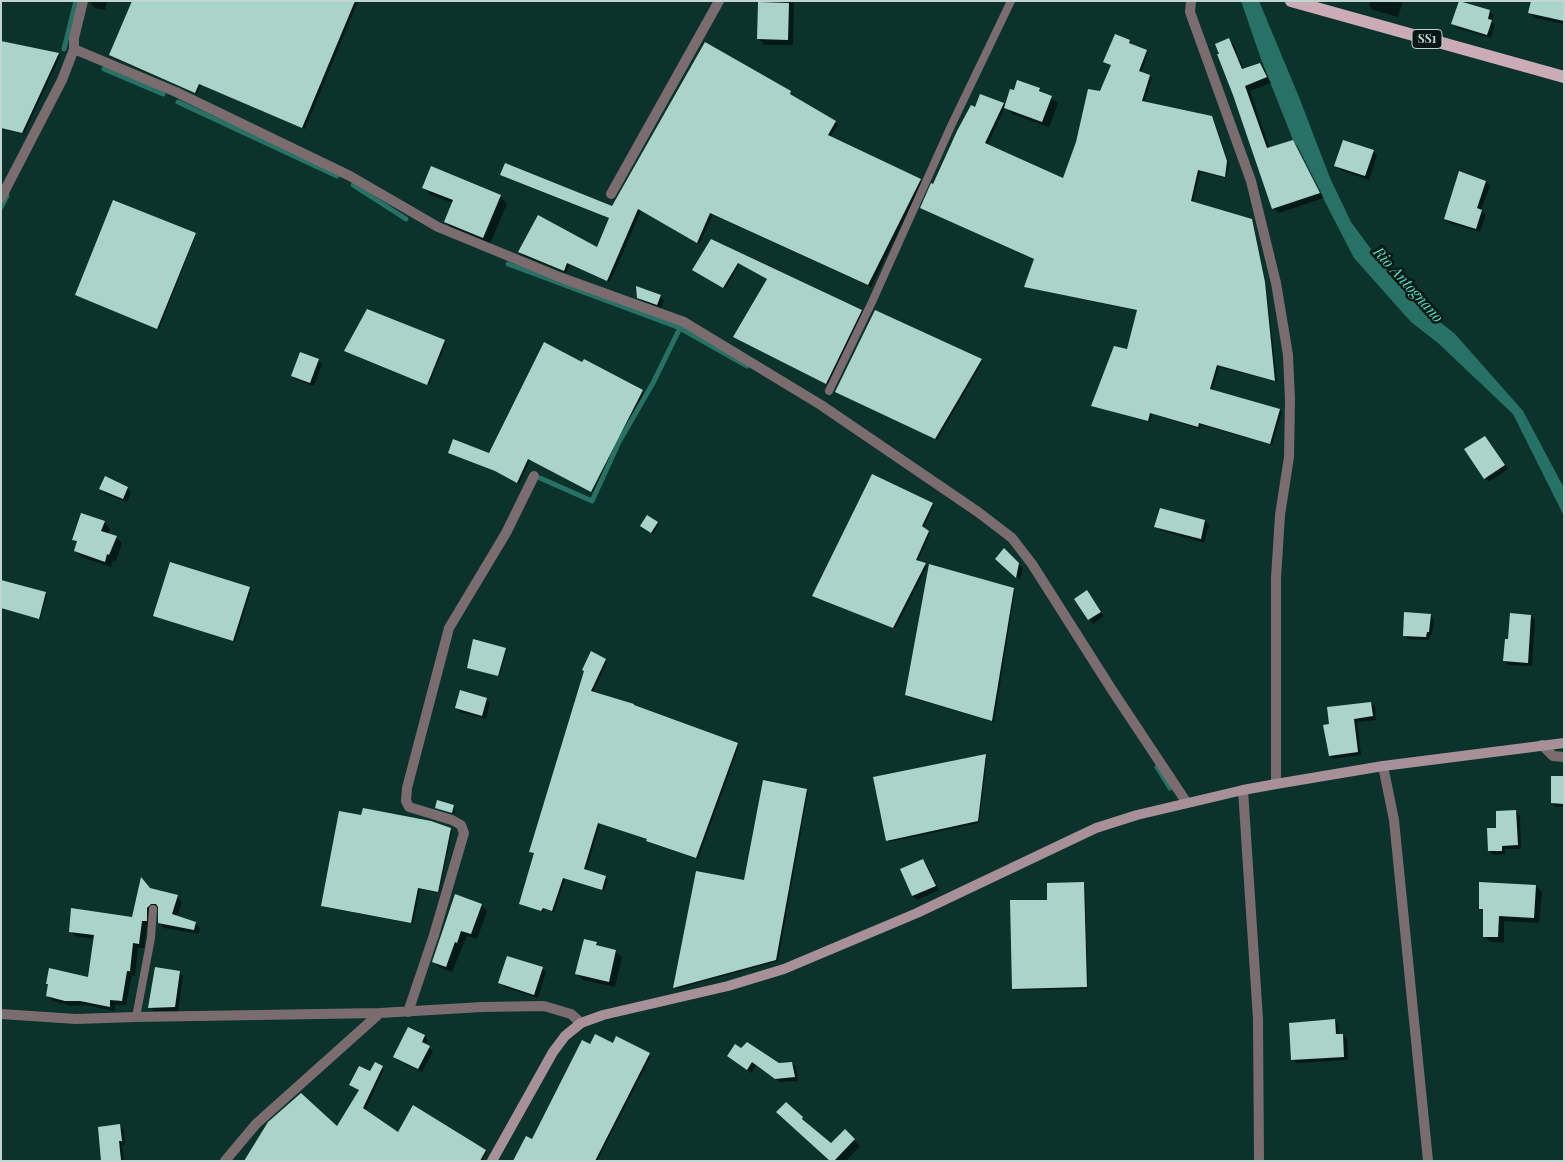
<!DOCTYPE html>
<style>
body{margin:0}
#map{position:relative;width:1565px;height:1162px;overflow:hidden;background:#0b322b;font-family:"Playfair Display",serif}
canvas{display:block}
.frame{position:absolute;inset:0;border:2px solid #c2d6d1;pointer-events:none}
</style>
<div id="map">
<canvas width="1565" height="1162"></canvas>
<div class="frame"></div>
</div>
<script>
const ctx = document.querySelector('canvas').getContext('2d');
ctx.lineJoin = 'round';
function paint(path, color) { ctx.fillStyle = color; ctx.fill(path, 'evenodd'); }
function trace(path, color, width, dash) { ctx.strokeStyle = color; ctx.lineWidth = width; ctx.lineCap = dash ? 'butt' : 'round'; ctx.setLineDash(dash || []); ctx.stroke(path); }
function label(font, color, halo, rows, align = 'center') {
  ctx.font = font + ' "Playfair Display",serif'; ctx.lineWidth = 5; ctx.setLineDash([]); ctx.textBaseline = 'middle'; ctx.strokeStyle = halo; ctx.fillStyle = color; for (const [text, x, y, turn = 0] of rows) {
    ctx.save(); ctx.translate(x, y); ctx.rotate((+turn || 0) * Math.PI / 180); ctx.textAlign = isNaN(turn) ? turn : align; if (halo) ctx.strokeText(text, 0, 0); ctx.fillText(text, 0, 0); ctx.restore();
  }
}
paint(new Path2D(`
 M1241,1H1259L1299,97L1330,178L1351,222L1376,256L1415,302L1455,334L1523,411L1564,488V516L1513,414L1438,343L1411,322L1354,258L1293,140L1261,59Z`), '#287265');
paint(new Path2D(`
 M91,1H107L105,10L95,8L91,4Z
 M134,1H358L305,129L201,85L197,94L112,57L110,54Z
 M769,1H794L793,45H764L759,39Z
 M1370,1H1403L1398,17L1373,10L1369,6Z
 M1564,1V24L1535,18L1530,13Z
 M1489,11L1493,15L1492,22L1495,25L1491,38L1457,28L1453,24Z
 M1228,40L1234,45L1244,70L1260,64L1265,70L1271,83L1250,91L1270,149L1293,141L1298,147L1324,198L1279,213L1273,208Z
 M1130,41L1132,43L1131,45L1148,53L1141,73L1152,78L1144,102L1211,118L1214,120L1229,164L1226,178L1200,172L1193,203L1251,220L1253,223L1266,285L1277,382L1219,367L1212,391L1280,410L1282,412L1272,445L1201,425L1200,429L1152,414L1150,422L1095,407L1092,405L1128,350L1138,311L1028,288L1026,286L1035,260L922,208L976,109L1003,104L1006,106L1039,89L1058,103L1049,127L1012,114L1005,107L987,146L1064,180L1112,65L1105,62Z
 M1,42L59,54L60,56L24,134L1,129Z
 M791,92L793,95L792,97L838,124L830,138L923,182L871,287L713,215L699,244L641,211L610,282L570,265L566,273L522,255L519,252L598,248L610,219L504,177L502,175L612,207Z
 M1373,151L1377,155L1369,180L1340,170L1336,166Z
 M1460,173L1486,182L1490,186L1481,210L1486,215L1480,232L1449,223L1445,219Z
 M423,188L500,196L507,204L490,244L453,229L445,222L453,203L431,195Z
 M195,234L196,235L159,329L77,295Z
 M711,240L863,312L828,385L735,337L768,280L740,263L725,289L695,271Z
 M660,296L664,300L661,308L642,301L638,297Z
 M367,311L446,343L429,385L347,352Z
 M876,312L983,361L937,440L838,393Z
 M318,360L322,364L314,386L296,380L292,376Z
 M642,391L644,393L593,492L530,460L519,484L498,472L450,453L489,454Z
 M1485,437L1508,469L1489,482L1485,478Z
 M127,488L131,492L127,502L104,493L101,489Z
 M932,504L934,505L923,529L930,534L917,562L927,566L895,629L814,596Z
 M1205,521L1209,525L1204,543L1160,530L1156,526Z
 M104,522L110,529L108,534L116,537L122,543L116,561L113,560L111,567L81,557L75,550L77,543L74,539Z
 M657,523L659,524L653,534L643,528Z
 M1004,550L1023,568L1020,580L997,558Z
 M1,581L46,593L47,595L40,619L1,608Z
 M250,588L251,590L235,642L155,616Z
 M1014,589L1015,590L994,722L908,697L907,695Z
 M1087,592L1104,616L1093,624L1076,599Z
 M1430,615L1434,619L1432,635H1430L1429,640L1408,639L1404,635Z
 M1531,616L1535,620L1532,666L1508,665L1504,661L1510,641Z
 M505,649L507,650L499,677L468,667Z
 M591,653L607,662L593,692L739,746L698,859L650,843L648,839L600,824L586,871L608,879L604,891L565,879L554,912L545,909L543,912L520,903L535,854L531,852Z
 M486,699L490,703L486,719L460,712L456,708Z
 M1371,703L1375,706L1376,720L1357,722L1361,755L1333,759L1330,755L1325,726Z
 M986,756L987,757L979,823L889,842L888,841L875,778Z
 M1564,777V807H1556L1552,803Z
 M806,790L808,792L778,961L676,989L674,987Z
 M454,806L455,807L454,814L436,807Z
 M1516,812L1520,816L1521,849H1505V854L1493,855L1489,851L1497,829Z
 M450,829L452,831L439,893L420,889L413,924L324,907L322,905Z
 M923,861L927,865L939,890L917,900L913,896L901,869Z
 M1084,883L1085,885L1088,989L1015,990L1013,989L1048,901Z
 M1536,886L1542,892L1539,923L1504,921V943L1490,942L1484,936L1485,913L1480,908Z
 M150,889L177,897L182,902L177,917L195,923L200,928L199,934L164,928L159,923V909H155L151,926L147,925L144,948H138L135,976L132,975L126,1005H115V1011L86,1005L71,1006L53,1001L48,996L89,979L95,939L75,936L70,931L133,918Z
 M481,905L487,911L477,939L467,936L452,972L439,967L434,962Z
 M596,943L601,948L615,951L622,957L615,987L583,980L577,974Z
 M542,968L546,972L538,998L504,987L500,983Z
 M179,972L183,976L178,1011H154L150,1007Z
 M1334,1020L1338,1024L1339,1035H1343L1347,1039L1348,1060L1296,1063L1292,1059Z
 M424,1036L428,1040L426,1045L433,1051L422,1072L399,1061L395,1057Z
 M613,1044L651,1056L597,1161H514L532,1140L591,1045Z
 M733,1059L779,1065L792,1063L796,1067L798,1081L780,1082L756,1065L751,1073Z
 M382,1068L384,1069L365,1111L398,1133L485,1151L487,1152L482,1161H245L337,1128L370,1073Z
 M786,1104L809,1124L808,1126L831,1145L845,1131L860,1146L846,1161H831Z
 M120,1126L124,1130L125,1145H122L124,1161H102Z`), '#0007');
trace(new Path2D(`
 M64,49L76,1
 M104,69L163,94
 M178,102L337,176
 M353,185L406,219
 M1,207L7,196
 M508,264L680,328L747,366
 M540,478L592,501L619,442L653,383L680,328
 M1157,767L1170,788`), '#287265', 5);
paint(new Path2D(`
 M132,1H355L302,128L199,84L195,93L109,55Z
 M1459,1L1490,10L1488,19L1492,20L1487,35L1451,24Z
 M1531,1H1564V21L1528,13Z
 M758,2L789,3L788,40L757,39Z
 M1115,34L1130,40L1129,43L1147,50L1139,71L1150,75L1142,101L1212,116L1227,161L1225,177L1198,170L1191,201L1252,219L1265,282L1275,381L1217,365L1210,389L1280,409L1270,444L1199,423L1198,427L1150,413L1148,421L1091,406L1114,346L1127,349L1137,310L1024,287L1034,259L920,208L931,183L933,184L957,131L971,105L975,107L980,94L1004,103L985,143L1063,178L1076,142L1088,89L1100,91L1111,65L1103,62Z
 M1229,38L1242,69L1260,63L1267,77L1245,86L1267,148L1293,140L1320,193L1272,209L1233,95L1217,54H1219L1215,44Z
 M1,41L59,53L22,133L1,128Z
 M705,42L791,91L790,94L836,121L828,135L921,179L868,285L710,213L697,243L638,209L607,281L567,263L564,271L518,252L538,215L597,247L609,218L500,175L505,163L612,206Z
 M1017,80L1040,88L1039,91L1052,96L1042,122L1004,108L1010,89L1014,90Z
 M1343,140L1374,150L1365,176L1334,166Z
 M431,166L501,195L483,238L444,222L453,200L422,188Z
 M1459,171L1486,181L1477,208L1482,210L1476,229L1444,219Z
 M113,200L196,233L157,329L75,295Z
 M711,239L862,310L826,384L733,337L767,279L738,263L723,288L692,270Z
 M636,286L661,295L657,305L637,298Z
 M367,309L445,340L427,385L344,351Z
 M875,310L982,359L935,439L835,392Z
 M544,342L582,362L584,359L643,390L591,492L528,459L517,483L495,471L448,453L453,439L489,453Z
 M300,352L319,359L310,383L291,376Z
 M1485,436L1505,465L1484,479L1464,449Z
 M872,474L933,503L922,526L929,531L916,560L926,563L893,628L812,596Z
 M105,476L128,487L123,499L99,489Z
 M1160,508L1205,520L1201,539L1154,527Z
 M81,513L105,521L101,531L117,536L109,555L107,554L105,562L74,551L77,541L72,540Z
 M647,515L658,522L651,533L640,526Z
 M1004,548L1019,563L1016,578L995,559Z
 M170,562L250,587L233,641L153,616Z
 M929,564L1014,588L992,721L905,695Z
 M1,580L46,592L39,619L1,608Z
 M1087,590L1101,612L1088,620L1074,599Z
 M1404,612L1431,614L1429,632H1427L1426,637L1403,636Z
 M1510,613L1531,615L1528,663L1503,661L1505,639H1508Z
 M473,639L506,648L498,676L467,668Z
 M591,651L606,659L591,691L634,704V705L738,743L696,858L646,841L647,839L598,823L584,869L606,876L602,890L563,878L552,911L543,908L541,911L519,904L534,853L529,852L584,671L582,670Z
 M460,690L487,698L482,716L455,708Z
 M1371,702L1373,716L1354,719L1358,752L1329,756L1323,725L1329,724L1327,707Z
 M986,754L978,821L886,841L873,777Z
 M1551,776H1564V804L1551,803Z
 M763,780L807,789L776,960L673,988L696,871L744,880Z
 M437,800L454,805L452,813L435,808Z
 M363,808L431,821L451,828L438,892L418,888L411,923L321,906L339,811L361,815Z
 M1516,810L1518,845L1502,846V851H1488L1487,828H1496V811Z
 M923,859L936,886L912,896L900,869Z
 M141,877L150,888L178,895L172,914L196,922L194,930L158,923V907L156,904H151L147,908V921H142L139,944L133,943L130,971H127L122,1001L110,1000V1007L80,1001H65L46,996L48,984H46L49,968L88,977L94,935L69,932L71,908L132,917Z
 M1084,882L1087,987L1012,989L1010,900H1047V883Z
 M1479,882L1536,885L1534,918L1499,916L1498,937H1483V909H1479Z
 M455,894L482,904L471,934L461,931L457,943L455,942L446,967L432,962Z
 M584,939L597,942L596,945L616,950L609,982L575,974Z
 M507,956L543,967L534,995L498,983Z
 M155,967L180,971L175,1007L148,1008Z
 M1335,1019L1336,1034H1343L1344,1057L1291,1060L1289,1023Z
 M408,1027L425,1035L422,1042L430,1046L418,1069L393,1057Z
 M595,1034L613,1043L616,1036L650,1053L595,1161H513L526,1136L532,1139L582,1040L590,1044Z
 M747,1042L779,1063L792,1062L795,1077L775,1079L752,1062L747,1070L727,1056L735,1044L741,1048Z
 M375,1062L383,1066L363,1108L398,1132L413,1105L486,1150L480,1161H244L268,1122L301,1093L337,1126L359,1090L349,1085L359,1066L370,1071Z
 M786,1102L803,1117L802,1119L831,1143L845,1129L855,1139L834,1161H830L776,1112Z
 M120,1124L122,1141H119L121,1160L101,1161L98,1127Z`), '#aad3c9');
trace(new Path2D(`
 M829,391L872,302L951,126L1011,1
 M136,1017L151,938L153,909`), '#7b6c70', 8);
trace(new Path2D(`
 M1191,1L1190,12L1251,181L1276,283L1288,355L1290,400L1289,457L1280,515L1276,578V784
 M74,49L176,92L350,176L438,227L562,278L684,322L821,405L978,512L1012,538L1032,564L1112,690L1187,803
 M611,194L719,1
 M1,198L62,80L74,49V38L83,1
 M1542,745L1553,756L1564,757
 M1383,766L1394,820L1428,1161
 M1243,790L1258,1019L1259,1161
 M408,1012L434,935L464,833L461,825L452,820L409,807L406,801L407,788L449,628L506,533L534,476
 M1,1014L76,1019L136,1017L380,1013L482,1007L544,1006L571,1014L581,1023
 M225,1161L256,1124L380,1013`), '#7b6c70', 10);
trace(new Path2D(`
 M492,1161L553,1052L565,1036L581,1023L603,1015L728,986L784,969L917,913L1096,828L1137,815L1243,790L1276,784L1383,766L1564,743`), '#a89098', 10);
trace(new Path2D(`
 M1291,1L1564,77`), '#cbacb6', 12);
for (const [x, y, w] of [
 [1427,39,30]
]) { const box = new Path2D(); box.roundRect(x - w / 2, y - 9.5, w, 19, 4); ctx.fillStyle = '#071713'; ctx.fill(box); trace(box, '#c2d6d1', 1); }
label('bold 12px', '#c2d6d1', null, [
 ["SS1",1427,39]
]);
label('italic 15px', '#52ddc5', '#071713', [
 ["Rio Antognano",1408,285,48]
]);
</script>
